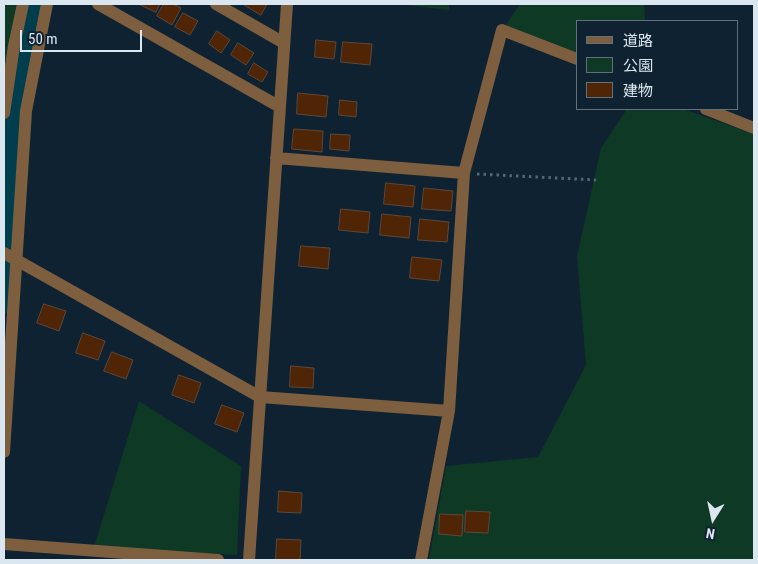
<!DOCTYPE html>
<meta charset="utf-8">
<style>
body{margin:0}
#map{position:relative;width:758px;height:564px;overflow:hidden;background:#0f2231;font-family:"Roboto Condensed","Noto Sans JP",sans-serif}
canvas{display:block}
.frame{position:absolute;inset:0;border:5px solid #dae6f0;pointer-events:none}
.legend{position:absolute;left:576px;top:20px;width:162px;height:90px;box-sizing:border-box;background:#0f2231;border:1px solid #60707d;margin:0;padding:6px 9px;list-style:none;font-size:15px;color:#dae6f0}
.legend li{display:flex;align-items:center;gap:10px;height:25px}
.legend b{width:25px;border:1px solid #60707d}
.north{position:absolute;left:688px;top:494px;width:50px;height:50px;-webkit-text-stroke:4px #0f2231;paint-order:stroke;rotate:190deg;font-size:14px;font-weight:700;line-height:20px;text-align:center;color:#dae6f0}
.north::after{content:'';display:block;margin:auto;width:18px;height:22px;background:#dae6f0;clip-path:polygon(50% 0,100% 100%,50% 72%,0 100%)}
.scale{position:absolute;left:20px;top:30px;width:122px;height:22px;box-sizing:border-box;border:2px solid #dae6f0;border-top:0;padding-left:6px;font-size:15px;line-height:18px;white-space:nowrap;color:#dae6f0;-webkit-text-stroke:4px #0f2231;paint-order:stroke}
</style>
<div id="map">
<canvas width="758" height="564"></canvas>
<div class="frame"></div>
<ul class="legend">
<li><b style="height:6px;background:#7d5e3f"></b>道路</li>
<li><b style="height:14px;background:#0e3925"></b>公園</li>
<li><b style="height:14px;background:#4f2505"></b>建物</li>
</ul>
<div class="north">N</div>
<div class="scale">50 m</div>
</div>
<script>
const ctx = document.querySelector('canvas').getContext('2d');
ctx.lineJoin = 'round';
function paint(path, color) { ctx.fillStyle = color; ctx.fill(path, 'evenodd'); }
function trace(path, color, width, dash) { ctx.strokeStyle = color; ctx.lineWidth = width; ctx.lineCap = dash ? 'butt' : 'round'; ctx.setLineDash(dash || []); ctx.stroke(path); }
paint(new Path2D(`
 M4,4H27L4,176Z
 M393,4H449V10L394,4Z
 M520,4H644L645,21H577V59L502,30Z
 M627,109H683L754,134V560H429L446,466L538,457L586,365L577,256L601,148Z
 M139,401L241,466L237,555L94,547Z`), '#0e3925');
trace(new Path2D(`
 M4,299L19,90L37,4`), '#013e4d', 29);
const building = new Path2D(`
 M139,4H160L156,12Z
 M164,4H173L181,8L172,25L157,16Z
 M243,4H267L261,15Z
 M183,13L198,21L190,35L175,27Z
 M217,31L230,40L221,53L209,44Z
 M316,40L336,42L334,59L315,57Z
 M343,42L372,44L370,65L341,62Z
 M238,43L254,53L246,65L231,55Z
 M254,63L268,72L262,82L248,74Z
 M298,93L328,96L326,117L297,114Z
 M340,100L357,102L356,117L339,115Z
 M294,129L323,131L322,152L292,149Z
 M331,134L350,135L349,151L330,149Z
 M386,183L415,186L413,207L384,204Z
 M424,188L453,191L451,211L422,209Z
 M341,209L370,212L368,233L339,230Z
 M382,214L411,217L409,238L380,235Z
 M420,219L449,222L447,242L418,240Z
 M301,246L330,248L328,269L299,266Z
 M412,257L442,260L439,281L410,278Z
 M44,304L66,311L59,331L37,323Z
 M83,333L105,341L98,360L76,353Z
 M112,352L133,360L126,379L104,371Z
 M291,366L314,368L313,388L290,387Z
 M179,375L201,383L194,403L172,395Z
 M222,405L244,413L237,432L215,424Z
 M279,491L302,493L301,513L278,512Z
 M466,511L490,512L488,533L465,532Z
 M440,514L463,515L462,536L439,534Z
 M277,539L301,540L300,560H276Z`);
paint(building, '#4f2505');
trace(building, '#5e473a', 1);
trace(new Path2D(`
 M477,174L596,180`), '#576774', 3, [2.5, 4]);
trace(new Path2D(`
 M98,4L280,107
 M216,4L284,43
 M706,109L754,128
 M4,113L14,46L23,4
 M276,158L464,173L502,30L577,59
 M4,253L260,397L449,411
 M4,452L26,111L47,4
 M4,544L218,560
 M249,560L287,4
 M421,560L449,411L464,173`), '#7d5e3f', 12);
</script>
